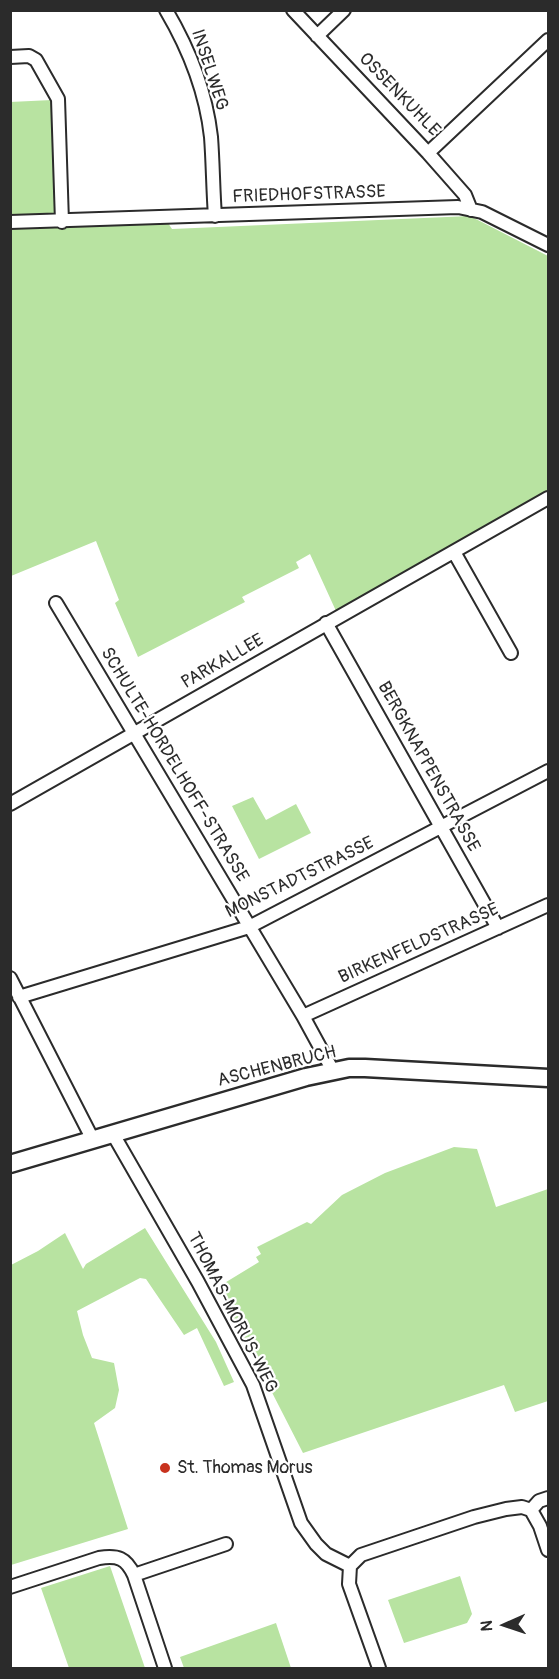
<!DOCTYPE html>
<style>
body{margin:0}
#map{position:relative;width:559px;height:1679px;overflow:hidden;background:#fff;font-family:Pangolin,sans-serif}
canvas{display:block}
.frame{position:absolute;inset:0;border:12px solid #2b2b2b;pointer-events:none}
.north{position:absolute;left:475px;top:1595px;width:60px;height:60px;-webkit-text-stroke:4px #fff;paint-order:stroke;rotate:267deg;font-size:16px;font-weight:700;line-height:24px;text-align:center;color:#2b2b2b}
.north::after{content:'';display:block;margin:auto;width:21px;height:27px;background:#2b2b2b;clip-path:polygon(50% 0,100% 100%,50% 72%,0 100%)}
</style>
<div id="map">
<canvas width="559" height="1679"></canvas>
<div class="frame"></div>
<div class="north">N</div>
</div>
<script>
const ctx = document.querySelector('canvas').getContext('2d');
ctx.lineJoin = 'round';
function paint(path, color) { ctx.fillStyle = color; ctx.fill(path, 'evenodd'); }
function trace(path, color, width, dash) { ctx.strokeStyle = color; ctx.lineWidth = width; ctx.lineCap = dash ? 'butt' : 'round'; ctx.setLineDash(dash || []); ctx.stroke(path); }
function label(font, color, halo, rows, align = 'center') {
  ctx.font = font + ' Pangolin,sans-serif'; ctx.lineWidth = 4.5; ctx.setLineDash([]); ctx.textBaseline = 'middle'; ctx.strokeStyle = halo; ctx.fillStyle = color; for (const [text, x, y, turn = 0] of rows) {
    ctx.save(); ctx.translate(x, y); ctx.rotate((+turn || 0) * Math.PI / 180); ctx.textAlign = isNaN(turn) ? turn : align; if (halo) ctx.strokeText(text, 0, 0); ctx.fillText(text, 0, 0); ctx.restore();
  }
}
paint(new Path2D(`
 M52,100L58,227L168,223L172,229L470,216L548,256V491L336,611L310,554L296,562L299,568L242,597L245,602L138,657L115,603L119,600L96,541L11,576L10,102Z
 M253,797L266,820L296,804L311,833L259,859L232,806Z
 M454,1147L477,1149L496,1207L548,1189V1401L515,1412L504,1385L303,1453L218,1287L259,1262L256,1257L261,1254L257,1247L307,1222L311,1224L342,1195L385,1173Z
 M145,1228L216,1342L234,1382L224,1386L197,1328L184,1335L146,1279L140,1278L77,1311L83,1335L92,1358L114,1363L119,1390L115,1408L94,1423L128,1529L11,1565V1265L38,1251L65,1233L83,1269L86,1264Z
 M110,1566L145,1668H69L41,1588Z
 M460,1576L472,1614L467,1623L404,1643L388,1600Z
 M276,1623L291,1668H184L180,1657Z`), '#b8e3a1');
const minor = new Path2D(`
 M166,10C189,49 206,92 211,137C213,163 213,190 215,216
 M293,10L428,153L465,195L471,210
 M317,36L344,10
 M10,57L29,56L36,60L58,99L62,222
 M428,153L548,40
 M10,222L458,207L482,212L548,245
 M454,552L511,653
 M56,603L303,1016L333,1071
 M326,623L498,928
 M10,804L548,498
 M10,978L93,1140
 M19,997L249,927L548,771
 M303,1016L548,905
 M113,1134L198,1282L253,1385L301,1523L316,1544L326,1554L350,1566
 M531,1510L540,1526L548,1550
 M531,1510L539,1501L548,1498
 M134,1575L165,1668
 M10,1587L99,1558C118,1555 126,1558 134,1575L226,1544
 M379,1668L349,1584L350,1566L361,1555L474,1517L506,1509L522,1507L531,1510`);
const tertiary = new Path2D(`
 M10,1164L306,1077L349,1068H365L548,1078`);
trace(minor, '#2b2b2b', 16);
trace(tertiary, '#2b2b2b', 21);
trace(minor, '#fff', 12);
trace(tertiary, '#fff', 16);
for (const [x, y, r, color] of [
 [165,1468,6,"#c8321e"]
]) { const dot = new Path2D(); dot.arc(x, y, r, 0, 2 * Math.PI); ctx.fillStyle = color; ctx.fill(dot); trace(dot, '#fff', 2); }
label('18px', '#2b2b2b', '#fff', [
 ["INSELWEG",209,70,72],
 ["OSSENKUHLE",399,95,46],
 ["FRIEDHOFSTRASSE",309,195,-2],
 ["PARKALLEE",223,662,-30],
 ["SCHULTE-HORDELHOFF-STRASSE",174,765,59],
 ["BERGKNAPPENSTRASSE",428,767,61],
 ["MONSTADTSTRASSE",300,878,-26],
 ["BIRKENFELDSTRASSE",419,944,-24],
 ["ASCHENBRUCH",277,1067,-14],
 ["THOMAS-MORUS-WEG",232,1313,63]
]);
label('18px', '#2b2b2b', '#fff', [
 ["St. Thomas Morus",177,1468]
], 'left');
</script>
